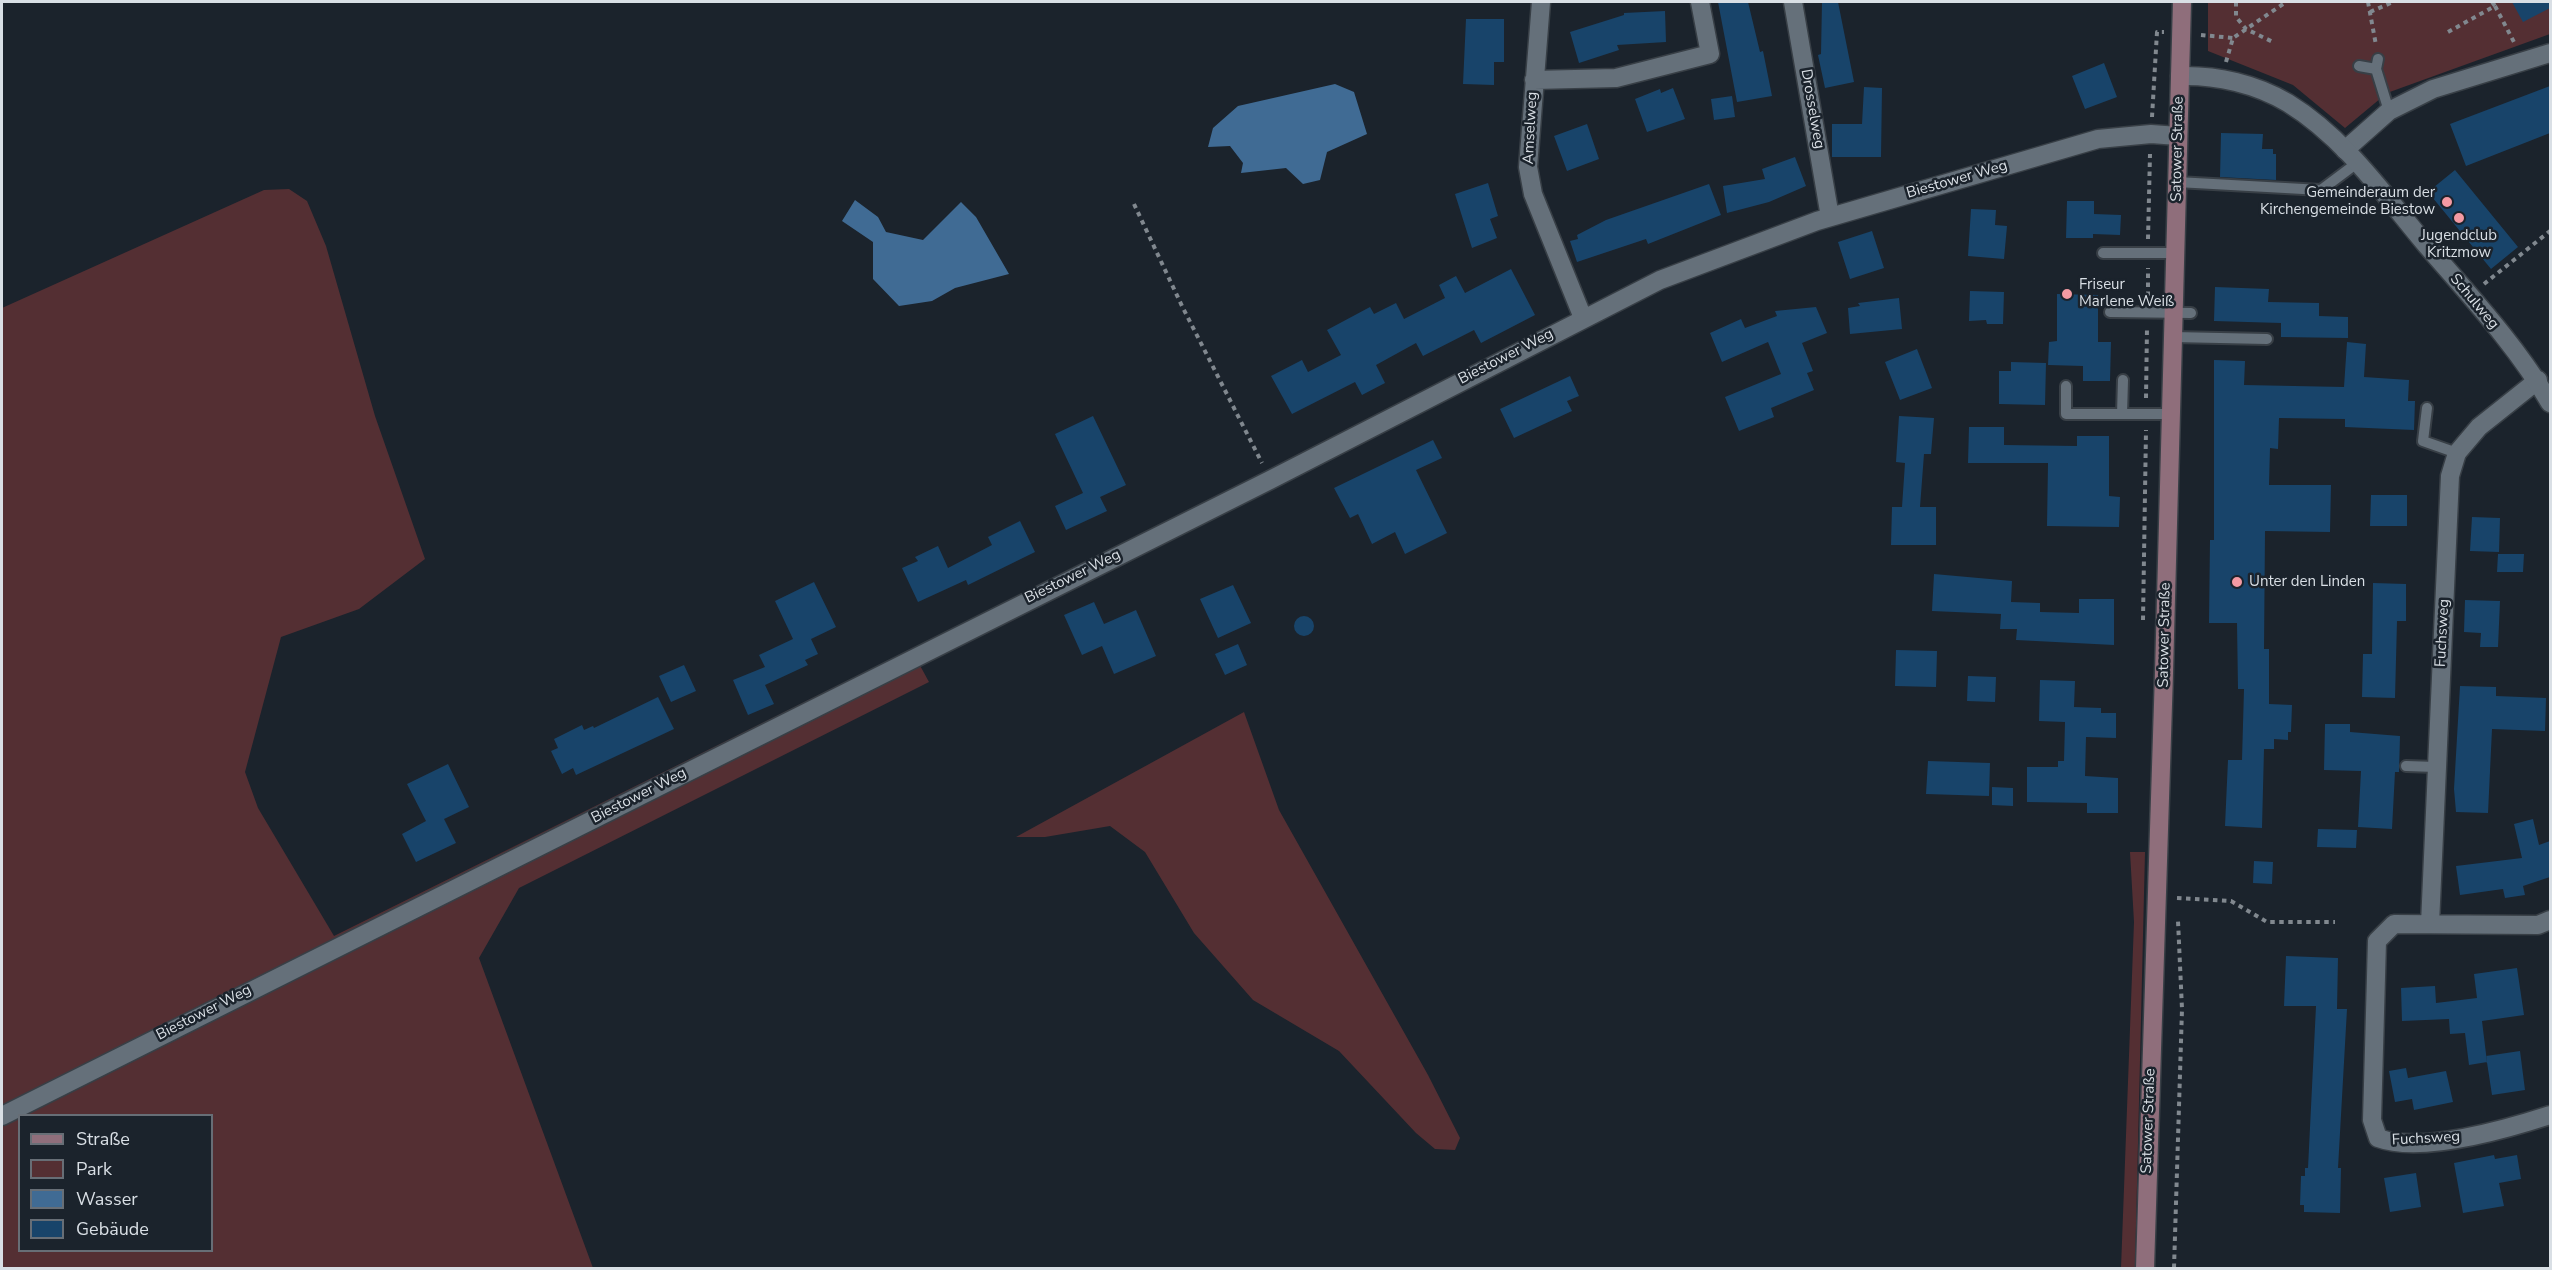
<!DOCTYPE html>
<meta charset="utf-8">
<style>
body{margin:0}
#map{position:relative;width:2552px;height:1270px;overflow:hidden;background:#1b232c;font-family:"Nunito Sans",sans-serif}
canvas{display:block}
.frame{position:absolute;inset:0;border:3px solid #d9dfe5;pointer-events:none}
.legend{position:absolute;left:18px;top:1114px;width:195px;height:138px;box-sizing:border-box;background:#1b232c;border:2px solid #676e76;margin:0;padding:8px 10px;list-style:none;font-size:18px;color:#d9dfe5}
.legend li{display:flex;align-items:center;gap:12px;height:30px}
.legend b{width:30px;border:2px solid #676e76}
</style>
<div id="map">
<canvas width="2552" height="1270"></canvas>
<div class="frame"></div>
<ul class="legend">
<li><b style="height:8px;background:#8f6e7b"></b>Straße</li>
<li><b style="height:16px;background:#542f33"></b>Park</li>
<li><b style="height:16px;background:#406b94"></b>Wasser</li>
<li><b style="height:16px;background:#18446a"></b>Gebäude</li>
</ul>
</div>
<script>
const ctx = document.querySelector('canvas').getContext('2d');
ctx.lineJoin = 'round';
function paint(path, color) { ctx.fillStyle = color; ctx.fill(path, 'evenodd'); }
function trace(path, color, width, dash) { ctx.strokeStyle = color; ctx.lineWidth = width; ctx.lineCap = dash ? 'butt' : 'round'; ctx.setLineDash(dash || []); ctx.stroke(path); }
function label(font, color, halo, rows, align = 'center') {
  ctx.font = font + ' "Nunito Sans",sans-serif'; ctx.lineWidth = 5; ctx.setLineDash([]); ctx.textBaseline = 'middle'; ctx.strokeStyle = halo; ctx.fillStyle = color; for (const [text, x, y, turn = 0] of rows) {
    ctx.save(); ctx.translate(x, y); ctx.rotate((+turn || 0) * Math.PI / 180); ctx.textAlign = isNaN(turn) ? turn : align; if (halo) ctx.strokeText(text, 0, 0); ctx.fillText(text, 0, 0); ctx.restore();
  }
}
paint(new Path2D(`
 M2208,2H2550V34L2387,93L2345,128L2293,85L2208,51Z
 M289,189L307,201L326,246L375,416L425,559L359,609L281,637L245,772L258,808L334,936L911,649L929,682L519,888L479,958L593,1268H2V308L264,190ZM20,1116H212V1250H20Z
 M1244,712L1279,810L1428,1075L1460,1138L1455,1150L1435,1149L1416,1133L1339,1051L1253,1000L1194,933L1145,852L1110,826L1045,837H1016Z
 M2130,852H2145L2135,1268H2121L2134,922Z`), '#542f33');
paint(new Path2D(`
 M1335,84L1354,92L1367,134L1327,152L1320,180L1303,184L1286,168L1241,173L1243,163L1230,146L1208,147L1213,128L1238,106Z
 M855,200L878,217L886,232L923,240L961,202L976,217L1009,274L955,288L932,301L899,306L873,279V242L842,221Z`), '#406b94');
paint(new Path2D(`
 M1718,2H1748L1760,52L1763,51L1772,96L1737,102Z
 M1822,2H1838L1854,82L1825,88L1818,55L1821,54Z
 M2512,2H2550V8L2523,22Z
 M1665,11L1666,42L1617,45L1619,50L1579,63L1570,32L1624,15V13Z
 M1466,19H1504V62H1494V85L1463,84Z
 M2104,63L2117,97L2085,109L2072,76Z
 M2550,86V133L2466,166L2450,124Z
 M1864,87L1882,88L1881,157H1832V124H1862Z
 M1673,88L1685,119L1647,132L1635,99L1660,89L1661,93Z
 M1732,96L1735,117L1714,120L1711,99Z
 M1587,124L1599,159L1567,171L1554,136Z
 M2221,133L2263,134L2262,149H2273V154H2276V180L2220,177Z
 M1795,157L1806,186L1769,202L1727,213L1723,186L1765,179L1762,169Z
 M2455,170L2518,247L2491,269L2428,192Z
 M1488,183L1498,216L1490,219L1497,238L1472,248L1455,194Z
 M1709,184L1721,215L1648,244L1646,239L1577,262L1570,241L1578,239L1577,235L1606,220Z
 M2067,201H2094V214L2121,215L2120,235L2093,234V238H2066Z
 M1971,209L1996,210L1995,225L2007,226L2004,259L1968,256Z
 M1872,231L1884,268L1850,279L1838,242Z
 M1511,269L1535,315L1481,343L1474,330L1423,356L1416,343L1376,365L1385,383L1362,395L1355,382L1292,414L1271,376L1302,360L1308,372L1341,355L1327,330L1370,307L1374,314L1396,303L1404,319L1445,298L1439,285L1456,276L1465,293Z
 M2215,287L2269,289L2268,302L2319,303V316L2348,317V338L2281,337V323L2214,321Z
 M1970,291L2004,292L2003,324H1987L1986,320L1969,321Z
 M2057,294L2098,295V342H2111L2110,381H2083V366L2048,365L2049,342L2057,341Z
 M1899,298L1902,329L1850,334L1848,308L1860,306L1858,303Z
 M1816,307L1827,333L1802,343L1813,371L1807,373L1814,390L1771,408L1774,417L1739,431L1725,397L1781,374L1768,342L1722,362L1710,333L1741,319L1745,328L1777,316L1775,311Z
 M2347,342L2366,344L2364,377L2409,380L2408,401H2415L2414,430L2345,427V419L2279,418L2278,449L2270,448L2269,485H2331L2330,532L2265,531L2264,649H2269V704L2292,705L2291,732H2288V740L2274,739V749H2264L2262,828L2225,826L2228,760H2242L2244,689H2238L2237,623H2209L2210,540H2214V360L2245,361L2244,385L2344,387Z
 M1917,349L1932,388L1900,400L1885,362Z
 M2011,362L2046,363L2045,405L1999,404V371H2011Z
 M1570,376L1579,396L1567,401L1572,411L1514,438L1500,409Z
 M1093,416L1126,485L1100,497L1107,511L1066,530L1055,506L1083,493L1055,434Z
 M1899,416L1934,418L1931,454H1924L1920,507H1936V545H1891L1892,507H1902L1905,463L1896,462Z
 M1969,427H2004V445L2077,446V436H2109V496L2120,497L2119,527L2047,526L2048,463H1968Z
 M1433,440L1442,458L1416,470L1447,533L1405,554L1395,532L1372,544L1358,514L1350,518L1334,488Z
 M2371,495H2407V526H2370Z
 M2472,517L2500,518L2499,552L2470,551Z
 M1020,521L1035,552L968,585L966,580L918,602L902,568L918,561L915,557L938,546L948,568L992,545L988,537Z
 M2498,554H2524L2523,572H2497Z
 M1934,574L2012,581L2011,602L2040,603V612L2079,613V599H2114V645L2016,640L2017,629H2000L2001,614L1932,611Z
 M814,582L836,627L811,639L818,654L805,660L808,665L765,685L774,704L748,715L733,680L765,667L759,655L793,639L775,601Z
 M2373,583L2406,584V621H2397L2395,698L2362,697L2363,654H2372Z
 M1233,585L1251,623L1218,638L1200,599Z
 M2465,600L2500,601L2498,647H2480L2481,633L2464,632Z
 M1094,602L1104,624L1136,610L1156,656L1114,674L1102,646L1082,655L1064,615Z
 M1294 626a10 10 0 1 1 20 0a10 10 0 1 1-20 0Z
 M1238,644L1247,665L1225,675L1215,654Z
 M1896,650L1937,651L1936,687L1895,686Z
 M684,665L696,691L671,702L659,676Z
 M1968,676L1996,677L1995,702L1967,701Z
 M2040,680L2075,681L2074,707L2101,708V713H2116V738L2086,737L2085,776L2118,778V813H2087V803L2027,802V767H2058V761H2064L2065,722L2039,721Z
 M2460,686L2496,687V696L2546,698L2545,731L2492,729L2488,813L2456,812L2454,789Z
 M658,697L674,729L576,775L573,768L562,774L551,751L558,748L554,739L582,725L584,730L593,726L594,728Z
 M2325,724H2350V732L2400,736L2399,772H2395L2392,829L2358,827L2361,771L2324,770Z
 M1928,761L1990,763L1989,796L1926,794Z
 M448,764L469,807L444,819L456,843L416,862L402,834L426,821L407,784Z
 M1992,787L2013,788V806L1992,805Z
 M2533,819L2539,845L2550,841V877L2523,886L2525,895L2505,898L2503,889L2460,895L2456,866L2522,858L2514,824Z
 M2318,829L2357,830L2356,848L2317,847Z
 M2254,861L2273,862L2272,884L2253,883Z
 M2286,956L2338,958L2337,1009H2347L2338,1168H2341L2340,1213L2304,1212V1205H2300L2301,1176H2305V1168H2308L2316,1006H2284Z
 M2517,968L2524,1015L2482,1021L2487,1062L2469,1065L2465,1033L2450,1034L2449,1019L2402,1021L2401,988L2435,986L2436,1003L2477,998L2474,974Z
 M2520,1051L2525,1090L2492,1095L2486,1056Z
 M2406,1068L2408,1078L2446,1071L2453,1102L2414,1110L2412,1099L2395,1102L2389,1071Z
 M2494,1155L2495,1159L2517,1155L2521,1179L2499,1183L2504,1206L2463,1213L2454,1163Z
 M2416,1173L2421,1207L2390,1212L2384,1178Z`), '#18446a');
const service = new Path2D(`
 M2378,59L2376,69L2389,111
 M2359,66L2376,69
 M2177,182L2321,190L2357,163
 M2103,253H2176
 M2110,312L2191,313
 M2173,337L2267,339
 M2066,386V414H2122L2123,380
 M2427,408L2423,441L2457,453
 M2122,414H2171
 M2406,766L2436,767`);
const minor = new Path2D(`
 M1541,2L1528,167L1533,194L1583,318
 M1793,2L1830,217
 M1534,80L1616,78L1710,54L1700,2
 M2345,150L2389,111L2433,89L2550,53
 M2550,920L2538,925L2394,924L2377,941L2372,1120L2378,1138C2421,1154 2507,1129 2550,1115
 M2430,924L2450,476L2457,453L2479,427L2538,380
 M2,1116L1270,480L1660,280L1817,221L2098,139L2151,134L2178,136`);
const tertiary = new Path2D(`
 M2180,76C2217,75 2256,84 2288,103C2345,138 2385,196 2427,246C2470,296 2517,346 2550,403`);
const secondary = new Path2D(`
 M2145,1268L2164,673L2182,2`);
trace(service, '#383f46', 14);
trace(minor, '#383f46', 21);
trace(tertiary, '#383f46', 21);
trace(secondary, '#383f46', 21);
trace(new Path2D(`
 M2236,2V17L2246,29L2273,42
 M2368,2L2376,45
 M2495,6L2515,44
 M2370,12L2393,2
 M2448,32L2495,6L2492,2
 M2201,35L2233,38
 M2226,62L2233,38L2286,2
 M2152,117L2157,32H2164
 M1134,204L1182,306L1262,463
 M2148,239L2150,154
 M2484,284L2550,231
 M2148,296V268
 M2146,398L2147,328
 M2143,620L2146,430
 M2177,898L2231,901L2267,922H2335
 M2174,1268L2182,1009L2178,921`), '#81888f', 4, [4.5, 4.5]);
trace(service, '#65707a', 10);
trace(minor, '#65707a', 18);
trace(tertiary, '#65707a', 18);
trace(secondary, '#8f6e7b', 18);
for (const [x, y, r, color] of [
 [2447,202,6,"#f49aa3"],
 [2459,218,6,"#f49aa3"],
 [2067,294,6,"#f49aa3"],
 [2237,582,6,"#f49aa3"]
]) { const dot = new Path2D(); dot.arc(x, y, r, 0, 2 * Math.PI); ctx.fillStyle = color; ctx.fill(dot); trace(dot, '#1b232c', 2); }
label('15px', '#d9dfe5', '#1b232c', [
 ["Drosselweg",1812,109,80],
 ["Amselweg",1531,128,-87],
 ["Satower Straße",2178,149,-89],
 ["Biestower Weg",1957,180,-16],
 ["Schulweg",2474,302,50],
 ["Biestower Weg",1506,357,-27],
 ["Biestower Weg",1073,577,-26],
 ["Fuchsweg",2443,633,-87],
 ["Satower Straße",2165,635,-89],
 ["Biestower Weg",639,796,-27],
 ["Biestower Weg",204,1013,-27],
 ["Satower Straße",2149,1121,-88],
 ["Fuchsweg",2426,1139,-3]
]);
label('15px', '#d9dfe5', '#1b232c', [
 ["Gemeinderaum der",2435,193,"right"],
 ["Kirchengemeinde Biestow",2435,210,"right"],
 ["Jugendclub",2459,236,"center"],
 ["Kritzmow",2459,253,"center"],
 ["Friseur",2079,285],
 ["Marlene Weiß",2079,302],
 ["Unter den Linden",2249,582]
], 'left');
</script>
